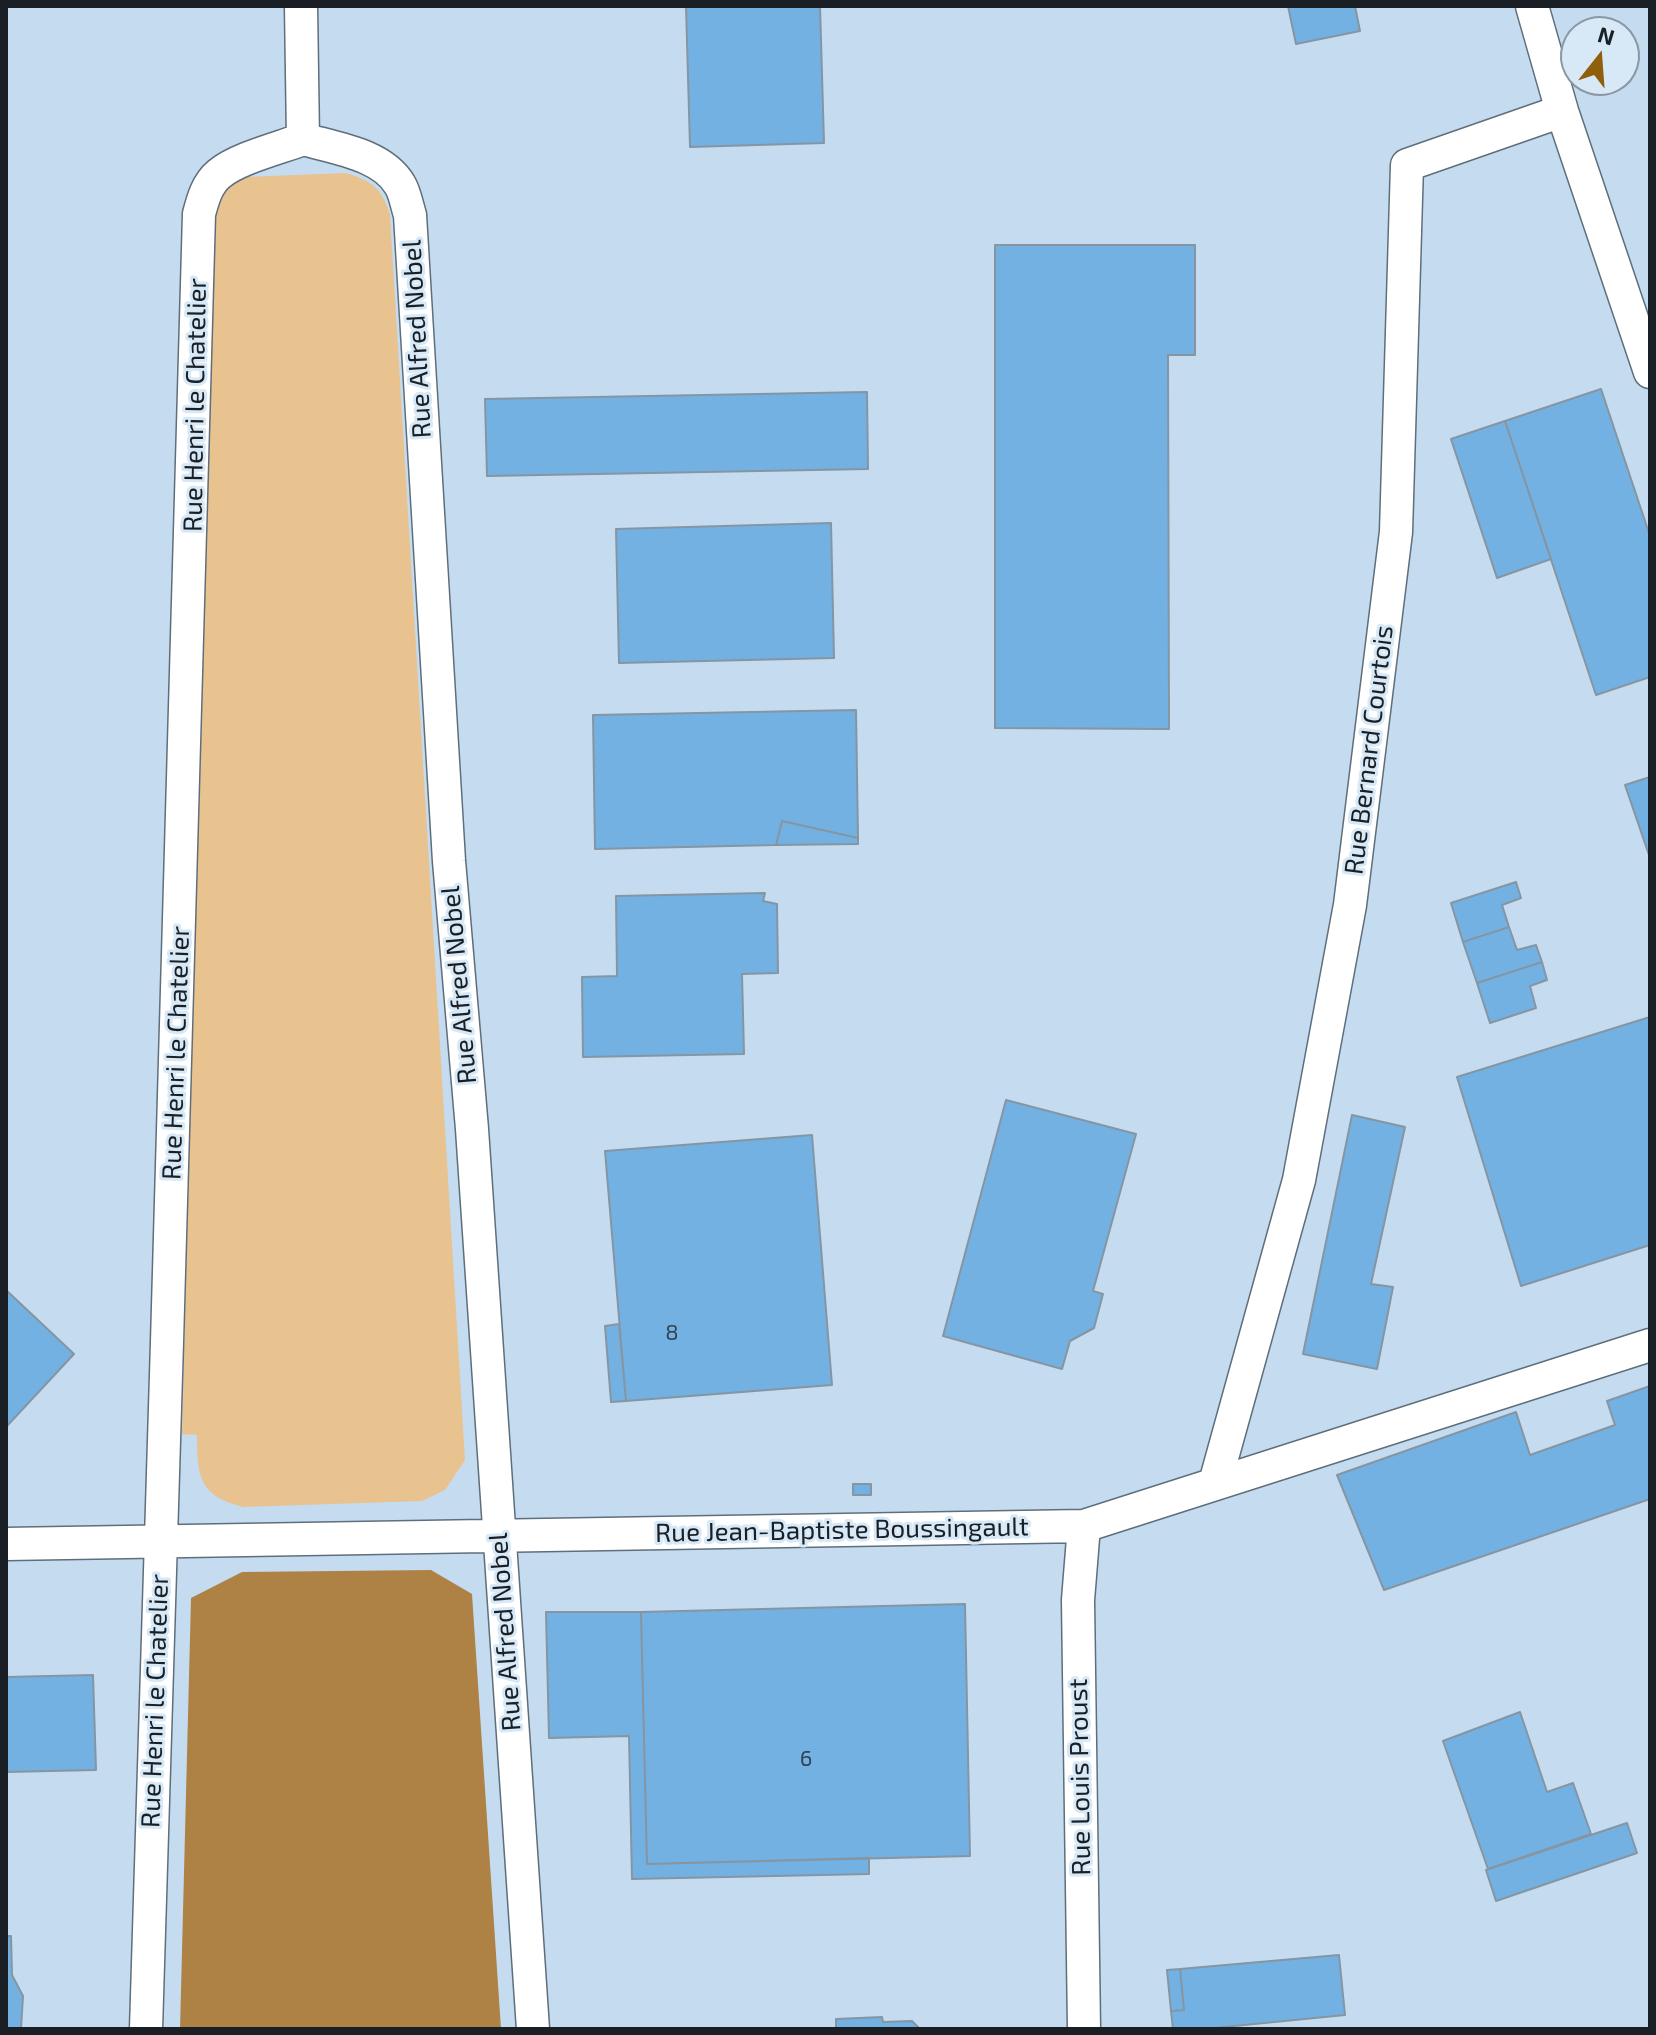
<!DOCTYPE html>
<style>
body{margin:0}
#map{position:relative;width:1656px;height:2035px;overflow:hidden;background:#d7e8f7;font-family:"Exo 2",sans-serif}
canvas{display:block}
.frame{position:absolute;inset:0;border:8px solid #191f24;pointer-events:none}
.north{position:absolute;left:1560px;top:16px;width:80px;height:80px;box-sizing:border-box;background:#d7e8f7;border:2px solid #8b98a3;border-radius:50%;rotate:17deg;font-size:22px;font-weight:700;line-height:32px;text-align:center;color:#191f24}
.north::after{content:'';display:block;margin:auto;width:28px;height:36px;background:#8f5f0b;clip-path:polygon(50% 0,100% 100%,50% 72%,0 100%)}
</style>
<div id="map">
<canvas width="1656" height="2035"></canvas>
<div class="frame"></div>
<div class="north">N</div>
</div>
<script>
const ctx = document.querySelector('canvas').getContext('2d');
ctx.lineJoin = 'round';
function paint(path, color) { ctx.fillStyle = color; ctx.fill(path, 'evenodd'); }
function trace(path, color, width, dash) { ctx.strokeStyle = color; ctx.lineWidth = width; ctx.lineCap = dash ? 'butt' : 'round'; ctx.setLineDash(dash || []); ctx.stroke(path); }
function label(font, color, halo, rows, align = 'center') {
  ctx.font = font + ' "Exo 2",sans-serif'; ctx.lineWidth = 6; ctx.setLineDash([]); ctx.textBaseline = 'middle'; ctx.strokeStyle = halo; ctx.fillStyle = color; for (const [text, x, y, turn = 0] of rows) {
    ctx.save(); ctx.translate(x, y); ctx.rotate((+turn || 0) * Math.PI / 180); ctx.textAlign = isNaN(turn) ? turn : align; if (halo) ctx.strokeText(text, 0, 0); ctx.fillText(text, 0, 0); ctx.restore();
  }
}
paint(new Path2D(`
 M6,6H1650V2029H6ZM1576,32H1624V80H1576Z`), '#c5dcf0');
paint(new Path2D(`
 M346,173C372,181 382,188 390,215L465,1460L445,1490L422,1501L243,1507C199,1496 197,1476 197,1435L182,1434L213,228L217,209L227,189L244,177Z`), '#e8c28f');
paint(new Path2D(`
 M431,1570L472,1594L501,2029H180L191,1598L242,1572Z`), '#ae8244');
const building = new Path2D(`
 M686,6H820L824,143L690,147Z
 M1288,6H1355L1360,31L1296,44Z
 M995,245H1195V355H1168L1169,729L995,728Z
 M1601,389L1650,536V677L1596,695L1505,421Z
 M867,392L868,469L487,476L485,399Z
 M1505,421L1551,559L1497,578L1451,439Z
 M831,523L834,658L619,663L616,529Z
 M856,710L858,838L782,821L776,845L595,849L593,715Z
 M1650,777V858L1625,785Z
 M782,821L858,838V844L776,845Z
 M1516,882L1521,898L1502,905L1509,927L1463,942L1451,903Z
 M765,893L763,901L777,904L778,973L742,974L744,1054L583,1057L582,977L617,976L616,896Z
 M1509,927L1517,950L1536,945L1542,962L1477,983L1463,942Z
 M1542,962L1547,980L1530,986L1536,1008L1490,1023L1477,983Z
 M1650,1017V1245L1521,1286L1457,1077Z
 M1006,1100L1136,1134L1093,1291L1103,1294L1094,1328L1070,1341L1062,1369L943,1336Z
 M1352,1115L1405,1127L1371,1284L1393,1287L1377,1369L1303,1354Z
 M812,1135L832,1385L626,1401L605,1151Z
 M6,1290L74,1354L6,1427Z
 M619,1324L626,1401L611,1402L605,1326Z
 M1650,1386V1499L1384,1590L1337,1475L1516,1412L1530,1455L1615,1425L1607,1401Z
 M853,1484H871V1495H853Z
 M965,1604L970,1856L647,1864L641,1612Z
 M546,1612H641L647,1864L869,1858V1874L632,1879L629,1736L549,1738Z
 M93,1675L96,1770L6,1772V1677Z
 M1520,1712L1547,1792L1573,1783L1591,1834L1488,1869L1443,1741Z
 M1627,1823L1637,1853L1496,1901L1486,1870Z
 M6,1936H11L12,1975L23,1996L21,2029H6Z
 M1339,1955L1345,2015L1204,2029H1173L1171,2011L1184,2010L1180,1969Z
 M1180,1969L1184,2010L1171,2011L1167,1970Z
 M882,2017L883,2022L912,2021L920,2029H836V2019Z`);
paint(building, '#74b1e3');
trace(building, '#8595a2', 2);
const minor = new Path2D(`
 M301,6L303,139C334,148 382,154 400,185C405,193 407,206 410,215L449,861L472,1129L533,2029
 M1532,6L1562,111L1650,372
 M1215,1483L1299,1180L1350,905L1396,532L1407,165L1562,111
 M6,1544L1084,1526L1650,1345
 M146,2029C163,1424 186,819 199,214C203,199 207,184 219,174C238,158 280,148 303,139
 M1084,2029L1078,1600L1084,1526`);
trace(minor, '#5f6e7b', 35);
trace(minor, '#fff', 32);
label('22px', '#304454', null, [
 ["8",672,1333],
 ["6",806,1759]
]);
label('26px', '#191f24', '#d7e8f7', [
 ["Rue Alfred Nobel",417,339,-93],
 ["Rue Henri le Chatelier",195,405,-89],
 ["Rue Bernard Courtois",1369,750,-83],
 ["Rue Alfred Nobel",459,985,-95],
 ["Rue Henri le Chatelier",176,1053,-88],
 ["Rue Jean-Baptiste Boussingault",842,1530,-1],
 ["Rue Alfred Nobel",505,1632,-94],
 ["Rue Henri le Chatelier",155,1701,-88],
 ["Rue Louis Proust",1080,1777,-91]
]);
</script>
